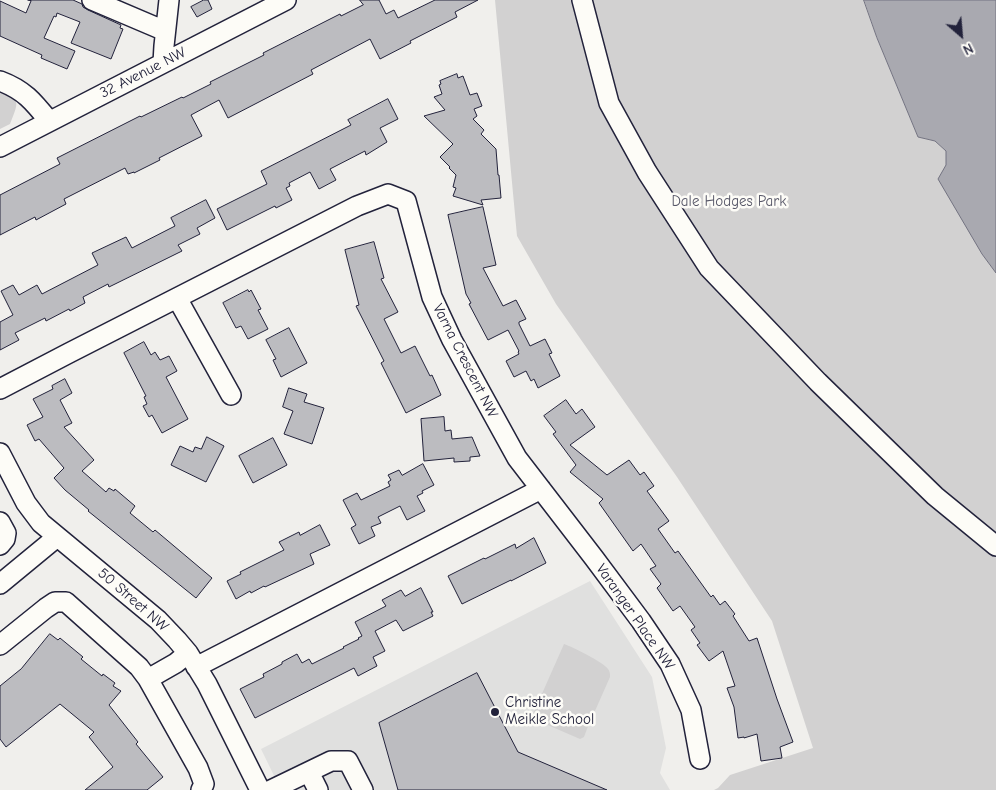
<!DOCTYPE html>
<style>
body{margin:0}
#map{position:relative;width:996px;height:790px;overflow:hidden;background:#f0efec;font-family:"Comic Neue",sans-serif}
canvas{display:block}
.north{position:absolute;left:936px;top:10px;width:50px;height:50px;-webkit-text-stroke:4px #fdfcf7;paint-order:stroke;rotate:153deg;font-size:14px;font-weight:700;line-height:20px;text-align:center;color:#22223b}
.north::after{content:'';display:block;margin:auto;width:18px;height:22px;background:#22223b;clip-path:polygon(50% 0,100% 100%,50% 72%,0 100%)}
</style>
<div id="map">
<canvas width="996" height="790"></canvas>
<div class="north">N</div>
</div>
<script>
const ctx = document.querySelector('canvas').getContext('2d');
ctx.lineJoin = 'round';
function paint(path, color) { ctx.fillStyle = color; ctx.fill(path, 'evenodd'); }
function trace(path, color, width, dash) { ctx.strokeStyle = color; ctx.lineWidth = width; ctx.lineCap = dash ? 'butt' : 'round'; ctx.setLineDash(dash || []); ctx.stroke(path); }
function label(font, color, halo, rows, align = 'center') {
  ctx.font = font + ' "Comic Neue",sans-serif'; ctx.lineWidth = 5; ctx.setLineDash([]); ctx.textBaseline = 'middle'; ctx.strokeStyle = halo; ctx.fillStyle = color; for (const [text, x, y, turn = 0] of rows) {
    ctx.save(); ctx.translate(x, y); ctx.rotate((+turn || 0) * Math.PI / 180); ctx.textAlign = isNaN(turn) ? turn : align; if (halo) ctx.strokeText(text, 0, 0); ctx.fillText(text, 0, 0); ctx.restore();
  }
}
paint(new Path2D(`
 M590,581L652,677L666,748L660,773L670,790H281L261,749Z`), '#e0e0df');
paint(new Path2D(`
 M495,0H864L877,38L918,137L935,141L946,151V165L982,254L996,273V790H714L718,788L730,775L813,748L772,621L677,477L556,304L517,236Z
 M0,89C22,98 18,104 10,124L0,129Z
 M564,644C573,647 603,662 608,669C610,671 610,674 610,677L587,729L584,737L580,739L536,720L533,714Z`), '#d2d1d1');
const water = new Path2D(`
 M864,0H996V273L982,254L938,179L946,165V151L935,141L918,137L877,38Z`);
paint(water, '#a9a9b0');
trace(water, '#737381', 1);
const building = new Path2D(`
 M28,0H73L82,4L83,7L88,10L121,25L120,28L123,29L111,59L71,43L80,22L57,13L56,17L54,16L44,38L75,51L67,69L41,58L42,55L0,36V1L26,13L31,1Z
 M204,0H208L212,9L197,17L191,7Z
 M360,0H379L386,14L394,10L398,18L435,0H478L455,12L457,17L410,41L411,43L380,59L370,39L311,70L313,74L228,118L219,100L191,115L202,136L159,158L160,160L134,173V172L128,174L125,168L64,199L66,204L36,220L35,217L0,235V195L60,164L57,158L140,116L141,117L182,97L183,98L211,84L210,82L264,55L263,53L340,14L341,16L363,5Z
 M457,74L458,78L463,76L470,95L477,93L482,106L474,109L477,116L473,119L484,130L481,134L496,149L498,175H499L501,198L481,200L483,205L453,196L456,188L453,187L456,175L449,168L450,167L440,157L453,144L424,116L445,110L434,97L442,94L439,85L441,84L440,81Z
 M388,99L398,119L380,128L387,142L366,155L365,151L330,169L336,180L319,189L310,172L289,183L290,186L286,188L292,200L276,208L275,206L227,230L217,209L267,184L261,171L351,125L348,120Z
 M206,200L215,218L197,228L200,234L178,245L182,251L109,287L108,284L83,297L85,303L70,311L69,309L46,321L45,318L15,333L19,340L0,350V322L13,315L1,291L13,285L19,295L37,285L42,294L98,265L92,253L126,237L132,248L175,226L171,218Z
 M483,207L496,265L483,268L503,306L516,300L526,319L519,322V324L530,346L545,339L552,353L549,354L560,376L538,388L534,379L531,381L526,371L514,377L506,361L519,354L518,352L519,351L508,330L488,340L469,304L471,303L466,294L448,215Z
 M374,242L384,278L381,279L398,312L384,319L401,353L415,346L430,376L432,375L441,395L406,413L381,363L384,361L356,306L359,305L345,250Z
 M248,290L249,292L251,290L261,309L258,310L268,329L248,339L241,326L236,328L223,303Z
 M289,328L307,363L281,377L273,360L276,359L266,340Z
 M144,342L151,355L155,352L160,360L169,356L177,371L166,377L188,419L162,433L152,415L149,417L143,406L147,404L144,397L146,396L124,353Z
 M65,379L72,393L60,400L72,423L64,427L94,460L82,471L106,492L109,488L114,491L115,489L135,506L130,513L153,532L155,530L212,578L196,598L88,511L89,510L65,490L54,478L64,468L39,439L35,441L27,425L43,417L33,399L53,389L52,386Z
 M289,388L307,394L304,402L324,408L312,444L284,434L293,411L283,407Z
 M566,400L576,414L582,409L595,427L570,445L607,475L629,460L640,475L644,472L654,486L647,491L669,521L658,529L675,553L678,551L711,597L713,595L720,605L725,601L735,614L733,616L749,641L757,638L777,699L793,742L780,747L782,758L761,761L757,734L744,738V737L738,738L734,707L727,688L735,686L723,651L709,661L697,645L700,643L691,630L695,627L680,606L673,611L657,588L661,584L650,569L656,566L641,544L633,551L599,503L603,499L570,472L576,465L553,434L556,432L544,416Z
 M444,417L445,431L451,430L452,439L472,437L480,456L470,457V461L454,462V458L424,461L421,419Z
 M207,437L224,446L206,482L171,465L180,446L193,452L195,447L201,449Z
 M273,438L287,465L253,483L239,456Z
 M423,464L434,485L422,491L423,493L417,496L425,511L407,520L400,506L378,517L381,523L371,527L375,536L359,544L351,528L356,525L343,500L357,493L361,500L390,486L388,482L391,480L388,475L399,470L402,475Z
 M320,525L330,545L310,554L314,564L265,587L264,586L251,593L250,591L236,599L227,581L241,574L240,572L284,550L279,542L299,532L300,535Z
 M534,538L546,563L511,581V580L462,604L448,576L484,558L485,559L515,544L516,548Z
 M421,588L433,612H431L433,616L403,631L396,620L375,631L385,651L373,657L377,666L358,676L354,668L255,718L240,689L264,677L263,674L282,664V662L297,654L302,663L309,659L312,664L344,648L343,647L359,639L358,638L362,636L355,622L386,606L382,600L401,590L405,596Z
 M50,634L58,640L60,638L83,657L81,659L102,676L103,674L115,683L113,686L121,691L109,705L138,742L136,744L163,777L147,790H85L113,767L89,737L94,732L60,704L6,747L0,739V686L21,669Z
 M477,673L518,752L607,790H398L379,723Z`);
paint(building, '#bcbcc0');
trace(building, '#22223b', 1);
const minor = new Path2D(`
 M92,0L165,31
 M582,0L609,103L647,172L709,268L818,382L935,496L996,546
 M163,63L164,46L169,0
 M0,81C24,90 33,101 49,121
 M0,147L286,0
 M177,298L231,395
 M0,389L69,353L357,206L388,194L406,201L432,297L452,340L517,458L594,558L641,621L670,664L691,710L700,759
 M0,453L26,503L41,523L158,620L177,640L188,653L207,684L260,790
 M0,522L6,533L5,539L0,545
 M0,584L57,537
 M0,645L46,608L55,602H66L139,667L148,679L198,768L204,784L201,790
 M196,667L541,489
 M148,679L176,663L188,653
 M309,772L318,790
 M271,790L331,761H348L363,790`);
trace(minor, '#22223b', 22);
trace(minor, '#fdfcf7', 19);
for (const [x, y, r, color] of [
 [495,712,5,"#22223b"]
]) { const dot = new Path2D(); dot.arc(x, y, r, 0, 2 * Math.PI); ctx.fillStyle = color; ctx.fill(dot); trace(dot, '#fdfcf7', 2); }
label('15px', '#22223b', '#fdfcf7', [
 ["32 Avenue NW",143,73,-27],
 ["Varna Crescent NW",465,361,63],
 ["50 Street NW",133,600,41],
 ["Varanger Place NW",635,617,55]
]);
label('15px', '#575768', '#fdfcf7', [
 ["Dale Hodges Park",729,202]
]);
label('15px', '#22223b', '#fdfcf7', [
 ["Christine",505,703],
 ["Meikle School",505,720]
], 'left');
</script>
